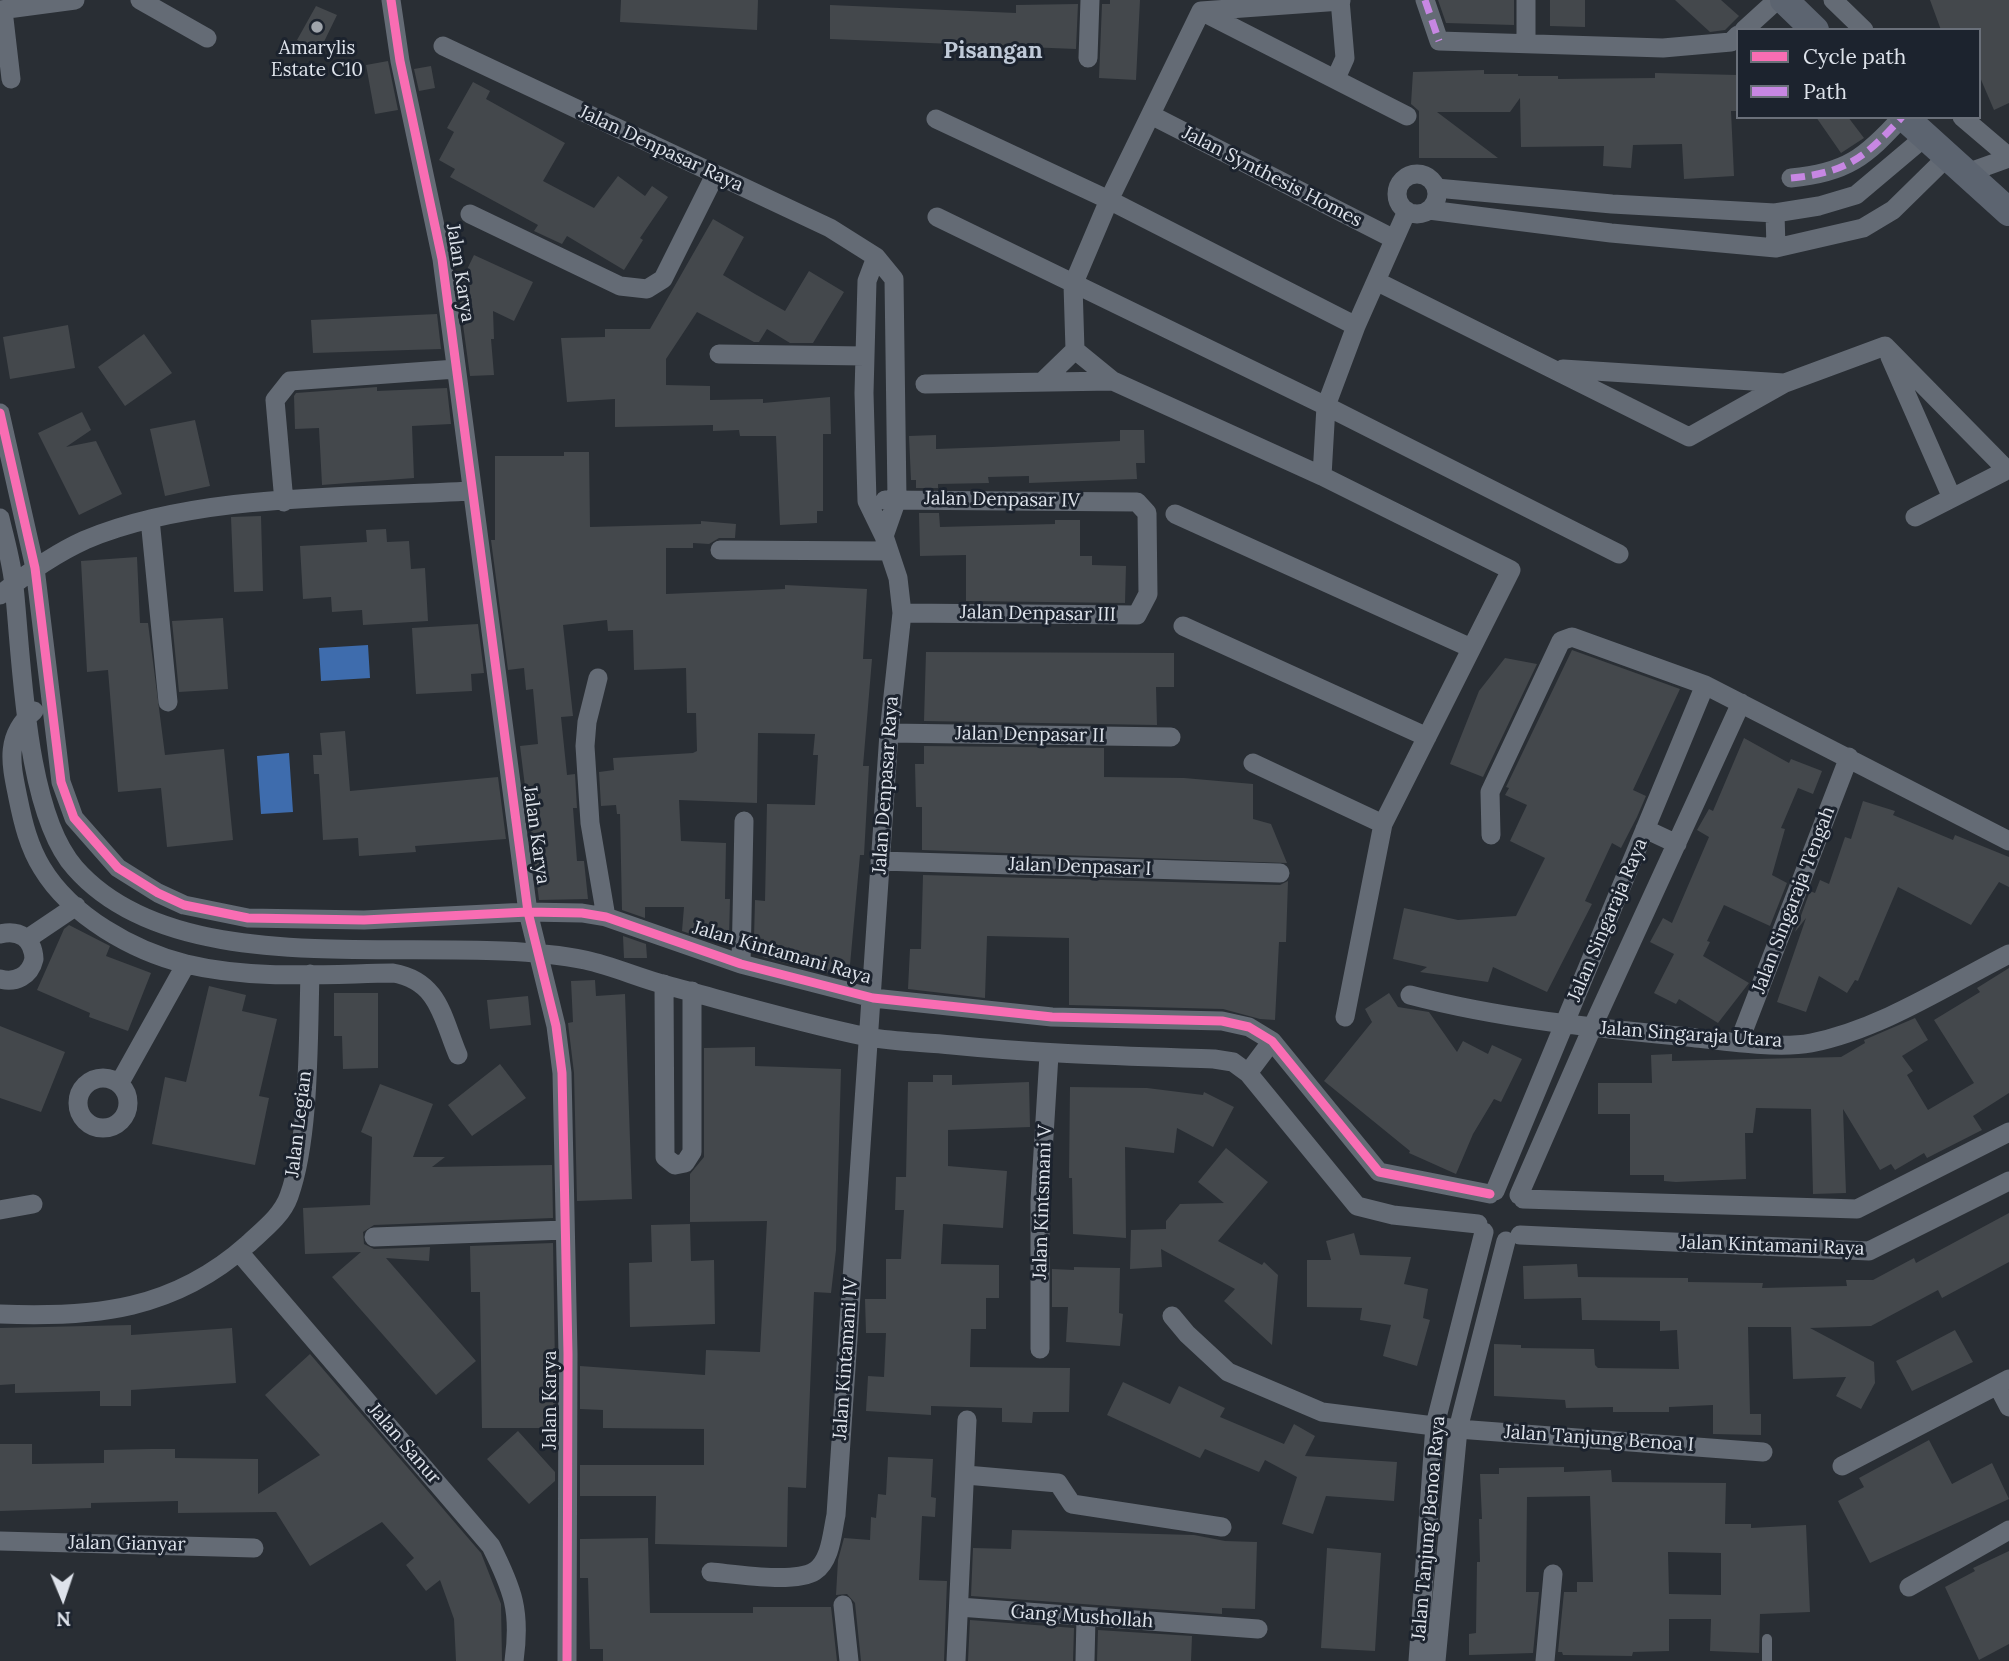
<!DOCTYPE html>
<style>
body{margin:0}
#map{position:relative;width:2009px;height:1661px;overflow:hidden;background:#292e34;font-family:Lora,serif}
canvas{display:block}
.legend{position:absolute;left:1736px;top:28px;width:245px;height:91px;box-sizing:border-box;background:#1c232e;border:2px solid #6a707a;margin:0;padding:9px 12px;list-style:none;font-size:21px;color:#dee3eb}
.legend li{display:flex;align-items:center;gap:14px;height:35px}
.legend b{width:35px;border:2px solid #6a707a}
.north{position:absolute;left:28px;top:1563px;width:70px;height:70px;-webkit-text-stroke:5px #1c232e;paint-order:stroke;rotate:178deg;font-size:19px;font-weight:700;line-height:28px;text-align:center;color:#dee3eb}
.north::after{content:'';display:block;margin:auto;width:24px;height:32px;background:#dee3eb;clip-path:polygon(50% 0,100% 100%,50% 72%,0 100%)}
</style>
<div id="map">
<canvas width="2009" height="1661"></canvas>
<ul class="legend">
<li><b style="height:9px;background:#f96db3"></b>Cycle path</li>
<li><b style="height:9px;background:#c787e3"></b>Path</li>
</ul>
<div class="north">N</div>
</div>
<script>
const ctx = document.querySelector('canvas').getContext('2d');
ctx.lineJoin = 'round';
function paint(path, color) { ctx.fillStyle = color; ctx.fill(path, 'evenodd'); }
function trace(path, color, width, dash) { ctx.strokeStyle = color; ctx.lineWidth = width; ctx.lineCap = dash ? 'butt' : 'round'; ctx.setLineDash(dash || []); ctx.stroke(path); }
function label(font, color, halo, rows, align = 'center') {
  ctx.font = font + ' Lora,serif'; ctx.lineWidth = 6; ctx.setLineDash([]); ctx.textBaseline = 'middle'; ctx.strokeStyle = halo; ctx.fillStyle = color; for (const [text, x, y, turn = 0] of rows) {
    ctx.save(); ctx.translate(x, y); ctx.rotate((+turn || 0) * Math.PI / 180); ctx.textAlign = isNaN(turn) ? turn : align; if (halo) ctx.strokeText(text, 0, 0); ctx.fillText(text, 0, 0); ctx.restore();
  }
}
paint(new Path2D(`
 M368,645L370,678L321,681L319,648Z
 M289,753L293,812L261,814L257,756Z`), '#3e6cad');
paint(new Path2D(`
 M621,0H758L757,30L620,22Z
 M1110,0H1140L1136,80L1099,78L1102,4H1110Z
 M1438,0H1514V25L1446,23Z
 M1550,0H1585V27L1550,26Z
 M1675,0H1721L1739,16L1725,30L1710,32Z
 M1930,0H2009V103L1994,110L1979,75V30H1941Z
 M1078,4L1076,49L830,39V5L1016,13V5Z
 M316,6L337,15L320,50L297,40Z
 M388,61L398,110L375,114L366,65Z
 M431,66L435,88L419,91L414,69Z
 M1484,70V74H1518V76H1558V79L1655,78V73L1738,75V111H1731L1734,176L1684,179L1682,144L1633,145L1631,168L1603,166L1604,146L1521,147L1520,98L1510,112H1437L1498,158H1419V111L1411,104L1413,72Z
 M473,82L490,91L486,99L565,143L543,181L594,208L618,176L645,196L652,186L668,197L640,238L643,240L624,270L567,236L562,244L534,231L538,225L450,177L455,169L439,160L454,132L447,128Z
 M1816,117H1848L1864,138L1841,153Z
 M713,219L744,237L723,275L755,294L785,311L809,271L844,292L813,343H790L767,329L759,342H754L697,312L666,359V385L710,386V400L763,399V403L830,397L831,434H823V511H817V523L780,525L776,436H740L739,430L713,431V425L615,427V399L567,402L561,338L605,337V329H650Z
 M474,255L533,282L514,321L493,311L494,339H491L494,375L470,376L458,288Z
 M437,314L441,349L313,353L311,320Z
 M68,325L75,368L10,379L3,337Z
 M144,334L172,373L125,406L98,367Z
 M377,387V391L447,388L451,424L412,426L414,478L322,485L319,428L295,429L294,396L296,393Z
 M82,412L91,430L66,447L96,441L122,494L79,515L38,433Z
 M195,420L210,486L165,496L150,429Z
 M1120,430H1144L1145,463H1136L1137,479L1029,483V476L988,477L989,483L938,484V488H916V480H911L909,436L936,435V449L992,447L1120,441Z
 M564,452H589L590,527L701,524V521L736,524L735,538H719L709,544L693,543V548H666V594L785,589V585L867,589L863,659H872L863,766H869L864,855H860L849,976L812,970V965L789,964L763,957L764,939L754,938L755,900L765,901L767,804L815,805L818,755H813L815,734L758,733L757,803L679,800L681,841L726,843L725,899H730L729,937L697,936L682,931L684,907H645V918L622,910L620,814H617L616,805L601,806L599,772L614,770L613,758L693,753L697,751L696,713H687L686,668L634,670L633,630L608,631L607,620L563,625L573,716L561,717L567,775L575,774L577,808H573L577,861H584L588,899L539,900L520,746L538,744L533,689L526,690L524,668L508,670L491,540H495V456H564Z
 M919,513H939L940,527L1055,524V520H1080V556H1092V565L1126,566L1125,603L966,601V555L920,556Z
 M261,516L263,591L234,592L231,517Z
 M386,529L387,542L409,541L411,569L425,568L428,621L363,625L362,610L332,612L331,597L303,599L300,546L367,542L366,530Z
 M137,557L140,623H148L165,755L224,749L233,840L167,847L161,788L118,792L108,670L87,672L81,561Z
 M223,618L228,689L179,692L172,621Z
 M478,624L484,673L471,674L472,691L416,694L412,628Z
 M1572,650L1680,689L1633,790L1646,796L1637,817L1621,848L1612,843L1585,901L1592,904L1547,992L1493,967L1488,982L1420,972L1427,967L1393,959L1404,908L1458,920L1516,916L1545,858L1510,841L1527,805L1505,795L1509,788L1506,787Z
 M926,652L1174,653V687H1156L1157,725L924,721Z
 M1505,658L1537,664L1483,777L1450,764L1479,691Z
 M345,731L350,791L498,777L506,839L415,846L416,852L359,856L358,838L323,840L319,774H314L313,755H322L320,733Z
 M1744,738L1789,763L1791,759L1822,771L1813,794L1798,788L1781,828L1785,829L1772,875L1787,883L1770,926L1724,905L1707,941L1710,942L1703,956L1749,983L1718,1023L1679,999L1676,1004L1654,993L1674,954L1650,942L1663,918L1672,923L1709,837L1697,830L1709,809L1713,811Z
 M924,746L1104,748V777L1184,778L1253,784V819L1271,824L1287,863L922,850V807H916L915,764H924Z
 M1863,801L1895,811L1893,815L1953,840L1955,835L2009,857V887L1999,882L1971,925L1898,887L1858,981L1855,980L1847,993L1819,976L1806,1012L1777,1002L1806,918L1795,932L1810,891L1815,893L1820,880L1829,884L1845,837L1851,839Z
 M923,875L1280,885L1288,881L1286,942H1279L1275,1020L1260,1019L1223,1009L1069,1005V938L987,936L985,998L908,989L910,949H921Z
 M69,925L110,946L106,956L151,973L128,1031L89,1017L90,1013L37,990L64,929Z
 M623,936L646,944L647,958H624Z
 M2009,968V1093L1973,1116L1982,1130L1927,1158L1924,1153L1895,1170L1891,1164L1880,1170L1843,1109L1846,1193L1813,1194L1811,1109L1756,1108L1753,1133H1745L1746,1179L1676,1182L1664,1181V1175H1630V1114H1598V1083H1652L1651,1055L1672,1054V1061L1841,1057L1865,1043L1864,1040L1915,1018L1928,1040L1902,1056L1913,1071L1907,1075L1928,1110L1974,1083L1934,1020L1980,992L1977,988Z
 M595,980L596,996L625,994L632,1199L577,1201L574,1073L568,1023L573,1022L571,981Z
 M209,986L246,995L242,1011L277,1019L259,1096L269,1098L255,1165L152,1144L165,1077L186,1082Z
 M334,993H378V1068L343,1069L342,1036H334Z
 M1389,993L1398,1007L1429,1012L1457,1052L1463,1041L1488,1054L1492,1045L1522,1059L1501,1102L1494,1099L1473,1134L1456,1174L1409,1153L1410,1151L1324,1081L1372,1022L1365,1009Z
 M528,996L531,1025L490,1029L487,1000Z
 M0,1026L65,1052L41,1112L0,1098Z
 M755,1047V1066L841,1069L836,1250L831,1293L814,1292L806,1488L788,1487L787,1547L655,1544L656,1496H580V1465H704V1429L603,1428V1410L580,1409V1366L705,1375L706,1350L760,1352L767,1221L690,1222V1174L704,1157V1048Z
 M500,1064L526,1098L472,1136L448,1105Z
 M933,1075H952V1085L1029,1082L1030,1127L948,1130V1166L1007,1171L1003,1228L943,1224L941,1264L999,1265V1298H986V1329H971L970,1367L1070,1368L1069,1412H1033L1032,1423L1002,1422V1408L931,1406V1415L866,1411L868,1376L884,1377L886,1333H866L865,1299H886V1259H901L904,1210H895L896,1177H906L908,1082H933Z
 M380,1084L433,1104L413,1157H445L432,1167L552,1165L553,1218L374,1225L363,1232L364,1244L374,1249L430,1247L429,1261L386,1258L476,1361L436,1395L332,1277L361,1252L305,1254L303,1208L370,1205L372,1137L361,1132Z
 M1070,1087L1147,1088L1203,1095L1204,1092L1234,1107L1213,1147L1177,1128L1174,1153L1125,1147L1126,1238L1073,1234L1072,1178H1069Z
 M1226,1148L1268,1182L1218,1241L1262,1265L1264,1262L1278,1275L1272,1345L1224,1301L1235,1289L1161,1249L1162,1267L1130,1269L1131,1230L1166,1229V1221L1180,1204L1224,1203L1198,1182Z
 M2009,1213V1262L1942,1298L1938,1290L1871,1326L1810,1328L1874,1362L1875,1383L1861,1409L1836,1396L1846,1377L1793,1379L1791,1327H1748L1750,1414H1761V1435L1713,1434V1405L1669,1407V1412H1613V1407L1566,1408L1565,1400L1494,1396V1344L1521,1345V1348L1594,1349L1595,1365L1598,1368L1679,1369L1677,1330L1660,1331V1321L1582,1320L1581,1298L1524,1299L1523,1266L1577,1264L1578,1277L1688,1278V1282L1763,1283L1762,1288L1847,1286L1846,1280H1873L1914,1258L1916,1263Z
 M690,1224L691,1261L714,1260L715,1324L630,1327L629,1263L652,1262L651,1225Z
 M1354,1233L1360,1255L1411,1257L1404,1284L1428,1289L1423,1318L1430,1320L1417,1366L1383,1356L1391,1325L1360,1320L1362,1308L1307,1307V1260H1331L1326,1241Z
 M553,1243L556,1428H482L480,1292H471L470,1246Z
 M1074,1267L1120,1268L1119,1313L1123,1314L1120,1346L1066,1342L1068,1307H1052V1269L1074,1270Z
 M131,1325V1335L232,1328L236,1383L131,1390V1406H100V1391L15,1393V1384L0,1385V1328Z
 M1955,1330L1973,1362L1912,1391L1896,1361Z
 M310,1354L481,1553L501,1604L502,1661H456L454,1619L440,1580L426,1591L406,1565L414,1558L382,1522L310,1566L276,1512L178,1513V1501L91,1503V1508L0,1511V1444H32V1464L104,1463V1450L151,1449H175V1458L258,1459V1494L320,1455L265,1395Z
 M1123,1382L1170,1404L1179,1386L1225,1408L1220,1417L1284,1444L1294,1424L1315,1436L1305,1456L1397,1462L1394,1501L1326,1496L1313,1534L1282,1524L1297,1477L1265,1460L1259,1472L1205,1449L1200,1458L1107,1415Z
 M518,1431L555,1472V1481L529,1504L487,1459Z
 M1929,1440L1952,1484L1992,1463L2009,1499L1870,1563L1838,1501L1864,1487L1859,1478Z
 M888,1457L933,1459L931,1497L936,1498L935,1517L922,1516L919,1580L947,1581L944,1661H861L855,1603L847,1594L836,1595L838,1560L844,1538L870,1540L871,1517L876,1518L878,1494L886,1495Z
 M1564,1467V1472L1611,1470L1612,1482L1726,1483L1725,1524H1751V1528L1806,1525L1810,1612L1760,1614L1759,1653L1710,1651L1711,1619H1669V1651L1633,1652L1632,1656L1563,1655L1562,1652H1558L1564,1592H1577V1582H1593L1590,1496L1527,1497L1526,1592H1539L1533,1653L1469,1655V1634L1476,1633L1477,1562H1480L1479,1519H1482L1480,1474H1499V1468ZM1668,1552L1721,1553V1595L1669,1594Z
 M1012,1530L1194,1535L1225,1541L1257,1542L1255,1609L1222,1608V1614L971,1596L973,1548L1011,1549Z
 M648,1538L650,1613H753V1607H831L837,1661H603V1649H590L588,1578H580V1539Z
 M1327,1548L1381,1553L1375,1651L1321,1648Z
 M2009,1551V1644L1979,1660L1945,1587L1975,1571L1973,1568Z
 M970,1620L1074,1628L1073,1661H968Z
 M1098,1630L1192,1636L1191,1661H1097Z`), '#44484c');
trace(new Path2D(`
 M1767,1661V1639`), '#646b75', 10);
trace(new Path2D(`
 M140,0L207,38
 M391,0L400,61L442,259L528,912L556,1026L562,1073L568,1354L567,1661
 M1425,0L1439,41L1663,48L1731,42L1738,35
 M1833,0L1864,30
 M0,10L75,0
 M3,10L11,79
 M1201,11L1407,116
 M1744,30L1777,0
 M1526,43V0
 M443,46L830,228L876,257L894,279L897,499L884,536
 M1088,58L1090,0
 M1336,78L1345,58L1340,0
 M1151,115L1394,239
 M1962,117L2009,157
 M936,119L1109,200L1356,326
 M1967,173L2009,158
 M1397 194a20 20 0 1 1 40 0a20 20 0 1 1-40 0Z
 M1791,178C1846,173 1866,157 1902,117
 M1436,188L1612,204L1775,213L1819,206L1856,195L1926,136
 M1429,210L1611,233L1776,248L1863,228L1893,210L1948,156
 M1775,213L1776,248
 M470,214L620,286L647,289L663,279L715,175
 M937,217L1326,406L1619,554
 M1376,281L1689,437L1785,383L1885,346
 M1885,346L2007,470
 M719,354L865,356
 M1890,357L1952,498
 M1563,369L1784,383
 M1113,381L1075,350L1073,285L1109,200L1201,11L1341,1
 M1042,382L1075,350
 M925,384L1113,381L1322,476L1511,570L1383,824L1345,1017
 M0,413L35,568L61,782L74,818L118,868L158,893L184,905L248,918L364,920L528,912L582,913L606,917L741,964L873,998L1052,1017L1222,1021L1249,1027L1272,1041L1379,1172L1490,1194
 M1322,476L1326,406L1356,326L1407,211
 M885,500L1137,502L1147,513L1148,594L1137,615L902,613
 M284,502L275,400L290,381L456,369
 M1175,514L1471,648
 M1915,517L2009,469
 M0,518C5,540 12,563 14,586C22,661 25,812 75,868C183,991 437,929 585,960C613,966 639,978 666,985C733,1003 800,1023 868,1037C895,1042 924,1042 952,1045C1040,1054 1126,1056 1214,1059L1233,1062L1248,1073L1357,1206L1393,1215L1478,1224
 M150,519L168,702
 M720,550L887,551
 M0,595C26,574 54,554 85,540C196,493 351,498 471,491
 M1183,626L1427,737
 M598,678L587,722L585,746L590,823L606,917
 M34,711C4,736 11,764 18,798C23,823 29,847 42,868C71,916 133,951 186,964C252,980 325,974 393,973C439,981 442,1017 458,1055
 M889,733L1171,737
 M1253,763L1383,824
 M1645,829L1677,844
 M1491,835L1490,792L1561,641L1572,637L1705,685L2009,841
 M880,861L1280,873
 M0,934C20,929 33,939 34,959C30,976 16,983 0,979
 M27,939L76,906
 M741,964L744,821
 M664,984L665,1157L675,1165L685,1163L692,1152V991
 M1410,995C1501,1019 1595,1028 1688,1037C1722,1041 1778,1049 1811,1043C1881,1029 1946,986 2009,954
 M1739,1042L1849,757
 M1248,1073L1272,1041
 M78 1103a25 25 0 1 1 50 0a25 25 0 1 1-50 0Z
 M119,1084L186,964
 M1495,1191L1705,685
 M1519,1195L1592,1028L1741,703
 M1523,1199L1857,1209L2009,1132
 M0,1210L33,1204
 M1520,1235L1869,1251L2009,1181
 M374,1237L565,1230
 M239,1252L491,1546C513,1590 521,1611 514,1661
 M0,1314C95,1318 174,1310 248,1244C263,1230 282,1216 289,1196C310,1138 308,1037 310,974
 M1172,1316L1187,1334L1228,1372L1322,1412L1458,1429L1763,1452
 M1040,1349V1201L1049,1055
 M1998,1386L2009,1407
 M1842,1466L2009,1379
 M966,1475L1058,1483L1072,1504L1222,1527
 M0,1541L254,1548
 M711,1572C735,1574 795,1584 815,1571C831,1560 832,1533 836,1515L889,733L902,613L898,578L884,536L867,501L864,393L867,281L876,257
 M1909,1587L2009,1530
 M843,1605L849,1661
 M959,1607L1258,1629
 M956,1661L967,1420
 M1085,1661L1086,1618
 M1418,1661L1435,1425L1484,1232
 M1436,1661L1458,1429L1506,1241
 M1545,1661L1553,1574`), '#646b75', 19);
trace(new Path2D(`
 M1784,0L1815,30
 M1904,117L2009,212`), '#5c6470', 28);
trace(new Path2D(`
 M1425,0L1439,41
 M1791,178C1846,173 1866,157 1902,117`), '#c787e3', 7, [14, 7]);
trace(new Path2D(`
 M391,0L400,61L442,259L528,912L556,1026L562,1073L568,1354L567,1661
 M0,413L35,568L61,782L74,818L118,868L158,893L184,905L248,918L364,920L528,912L582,913L606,917L741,964L873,998L1052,1017L1222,1021L1249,1027L1272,1041L1379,1172L1490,1194`), '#f96db3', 9);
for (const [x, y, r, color] of [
 [317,27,7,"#9fa4ab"]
]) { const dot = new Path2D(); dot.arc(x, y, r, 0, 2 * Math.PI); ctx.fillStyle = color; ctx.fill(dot); trace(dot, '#1c232e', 2.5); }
label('19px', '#dee3eb', '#1c232e', [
 ["Amarylis",317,49],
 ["Estate C10",317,71]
]);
label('19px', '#dee3eb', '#1c232e', [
 ["Jalan Denpasar Raya",661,149,25],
 ["Jalan Synthesis Homes",1272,177,27],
 ["Jalan Karya",460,273,81],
 ["Jalan Denpasar IV",1002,500,1],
 ["Jalan Denpasar III",1038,614,1],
 ["Jalan Denpasar II",1030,735,1],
 ["Jalan Denpasar Raya",886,785,-86],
 ["Jalan Karya",536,835,82],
 ["Jalan Denpasar I",1080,867,2],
 ["Jalan Singaraja Tengah",1794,900,-69],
 ["Jalan Singaraja Raya",1608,920,-67],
 ["Jalan Kintamani Raya",782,953,16],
 ["Jalan Singaraja Utara",1691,1035,4],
 ["Jalan Legian",299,1124,-83],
 ["Jalan Kintsmani V",1043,1202,-88],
 ["Jalan Kintamani Raya",1772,1246,2],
 ["Jalan Kintamani IV",846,1359,-86],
 ["Jalan Karya",551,1400,-90],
 ["Jalan Tanjung Benoa I",1599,1439,4],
 ["Jalan Sanur",404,1444,49],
 ["Jalan Tanjung Benoa Raya",1429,1528,-85],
 ["Jalan Gianyar",127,1544,1],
 ["Gang Mushollah",1082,1617,4]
]);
label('bold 23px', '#c0cad8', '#1c232e', [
 ["Pisangan",993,51]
]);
</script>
